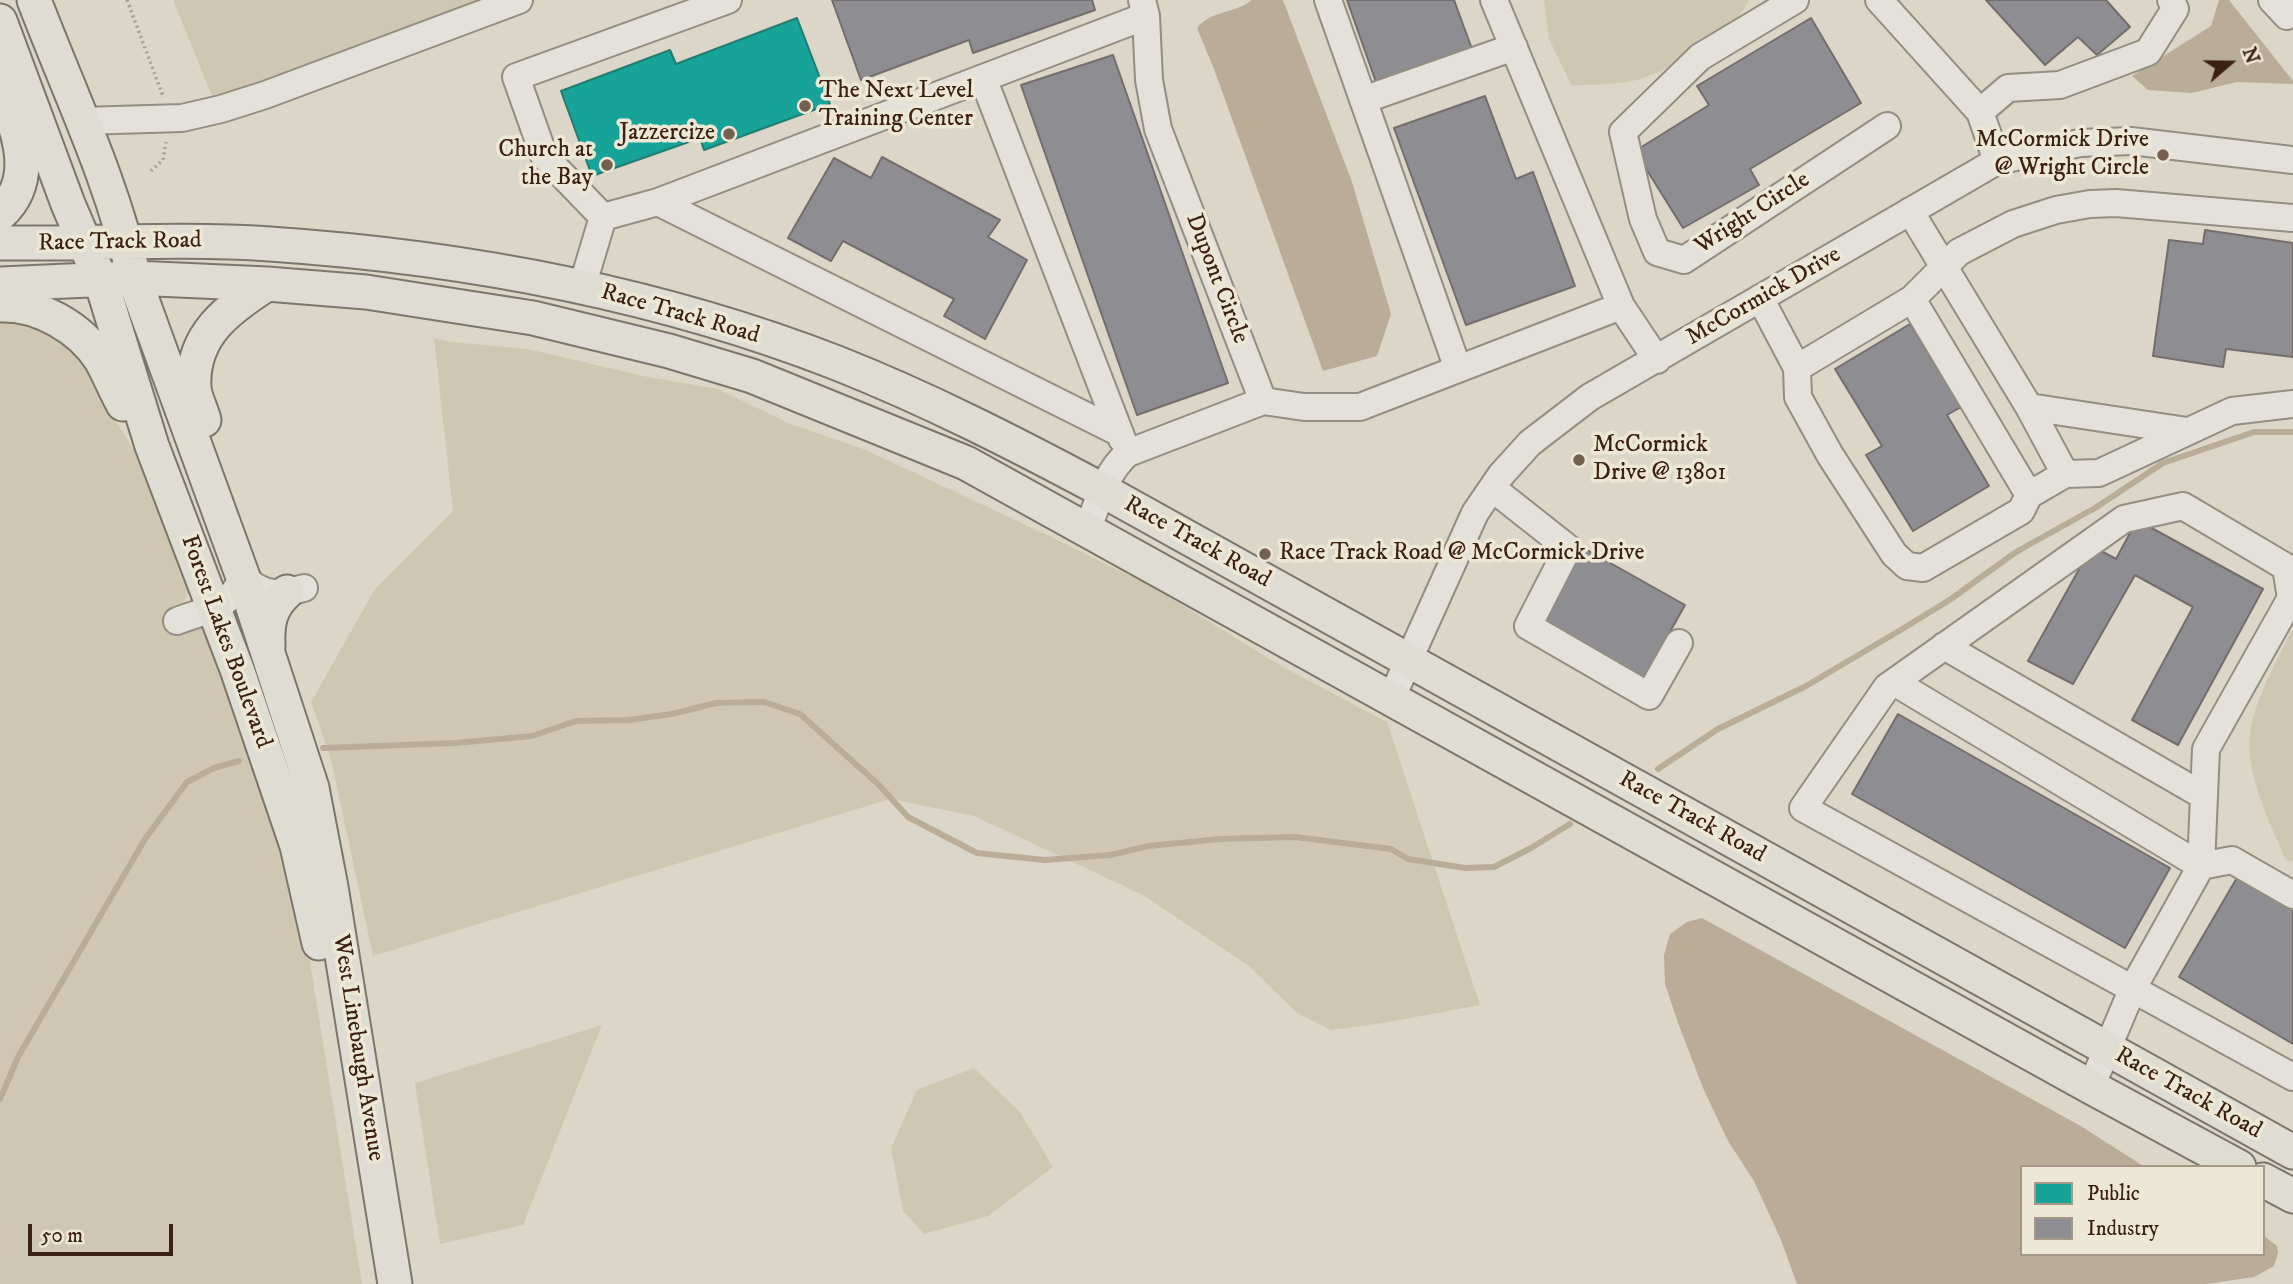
<!DOCTYPE html>
<style>
body{margin:0}
#map{position:relative;width:2293px;height:1284px;overflow:hidden;background:#dbd6c7;font-family:"IM FELL DW Pica",serif}
canvas{display:block}
.legend{position:absolute;left:2020px;top:1165px;width:245px;height:91px;box-sizing:border-box;background:#ede7d5;border:2px solid #a69887;margin:0;padding:9px 12px;list-style:none;font-size:21px;color:#3c2112}
.legend li{display:flex;align-items:center;gap:14px;height:35px}
.legend b{width:35px;border:2px solid #a69887}
.north{position:absolute;left:2195px;top:28px;width:70px;height:70px;-webkit-text-stroke:5px #ede7d5;paint-order:stroke;rotate:70deg;font-size:19px;font-weight:700;line-height:28px;text-align:center;color:#3c2112}
.north::after{content:'';display:block;margin:auto;width:24px;height:32px;background:#3c2112;clip-path:polygon(50% 0,100% 100%,50% 72%,0 100%)}
.scale{position:absolute;left:28px;top:1224px;width:145px;height:32px;box-sizing:border-box;border:4px solid #3c2112;border-top:0;padding-left:9px;font-size:21px;line-height:24px;white-space:nowrap;color:#3c2112;-webkit-text-stroke:5px #ede7d5;paint-order:stroke}
</style>
<div id="map">
<canvas width="2293" height="1284"></canvas>
<ul class="legend">
<li><b style="height:19px;background:#17a398"></b>Public</li>
<li><b style="height:19px;background:#8d8d92"></b>Industry</li>
</ul>
<div class="north">N</div>
<div class="scale">50 m</div>
</div>
<script>
const ctx = document.querySelector('canvas').getContext('2d');
ctx.lineJoin = 'round';
function paint(path, color) { ctx.fillStyle = color; ctx.fill(path, 'evenodd'); }
function trace(path, color, width, dash) { ctx.strokeStyle = color; ctx.lineWidth = width; ctx.lineCap = dash ? 'butt' : 'round'; ctx.setLineDash(dash || []); ctx.stroke(path); }
function label(font, color, halo, rows, align = 'center') {
  ctx.font = font + ' "IM FELL DW Pica",serif'; ctx.lineWidth = 7; ctx.setLineDash([]); ctx.textBaseline = 'middle'; ctx.strokeStyle = halo; ctx.fillStyle = color; for (const [text, x, y, turn = 0] of rows) {
    ctx.save(); ctx.translate(x, y); ctx.rotate((+turn || 0) * Math.PI / 180); ctx.textAlign = isNaN(turn) ? turn : align; if (halo) ctx.strokeText(text, 0, 0); ctx.fillText(text, 0, 0); ctx.restore();
  }
}
paint(new Path2D(`
 M173,0H520L219,114Z
 M1544,0H1749C1735,32 1670,71 1637,80C1617,85 1593,84 1572,86L1549,39Z
 M0,316L48,327L88,363L104,404L141,460L161,519L189,591L174,622L194,630L197,624H202L221,671L303,919L362,1284H0Z
 M434,338L451,342L528,349L643,376L718,389L788,423L866,450L1045,534L1158,590L1281,666L1387,722L1480,1005L1383,1023L1331,1030L1297,1013L1249,966L1143,895L974,816L890,799L373,956L331,759L311,702L375,589L453,511Z
 M2293,628V862L2286,860C2269,820 2243,772 2251,727C2256,697 2280,655 2293,628Z
 M602,1025L523,1225L440,1244L415,1083Z
 M974,1068L1020,1112L1053,1167L988,1216L924,1234L903,1211L891,1148L917,1090Z`), '#d0c7b3');
paint(new Path2D(`
 M1252,0H1283L1352,182L1391,314L1377,356L1323,371L1214,69L1197,28C1211,10 1235,14 1252,0Z
 M2219,0H2229L2293,81V84L2237,82L2192,93L2148,90L2132,76L2211,26Z
 M1702,918L2079,1125L2145,1167H2022V1254H2263V1235L2277,1246L2278,1253L2274,1266L2254,1277L2206,1284H1797L1781,1240L1754,1181L1728,1141L1703,1088L1678,1023L1665,984L1664,955L1670,934L1687,922Z`), '#b9ad98');
const public = new Path2D(`
 M797,18L830,104L704,150L700,138L592,176L561,91L670,50L676,64Z`);
paint(public, '#17a398');
trace(public, '#227c70', 2);
const industry = new Path2D(`
 M832,0H1092L1095,10L973,53L969,40L861,80Z
 M1347,0H1454L1472,49L1377,85Z
 M1986,0H2106L2130,27L2097,55L2078,37L2045,65Z
 M1811,18L1861,103L1750,169L1759,185L1683,228L1635,151L1709,105L1697,86Z
 M1113,55L1228,383L1137,415L1021,85Z
 M1485,96L1516,179L1533,172L1575,286L1466,325L1394,128Z
 M882,157L1000,220L988,237L1027,260L985,339L944,316L954,299L843,241L831,261L788,238L834,158L871,178Z
 M2205,230L2293,243V357L2226,349L2223,367L2153,356L2169,240L2203,244Z
 M1910,324L1961,407L1947,415L1989,486L1913,531L1866,455L1882,446L1835,369Z
 M2137,520L2263,589L2178,745L2132,720L2193,607L2135,575L2073,684L2028,661L2092,546L2116,559Z
 M1580,546L1685,605L1643,680L1536,619Z
 M1898,714L2170,868L2125,948L1852,794Z
 M2238,876L2293,908V1044L2179,977Z`);
paint(industry, '#8d8d92');
trace(industry, '#756d6c', 2);
trace(new Path2D(`
 M323,748L456,743L532,736L576,721L629,720L672,714L716,703L764,702L800,714L879,785L908,817L977,853L1045,860L1110,855L1149,846L1220,839L1295,837L1391,849L1408,859L1465,868L1494,867L1531,848L1570,824
 M1658,769L1718,729L1806,686L1904,628L1951,599L2016,552L2095,508L2163,463L2254,432H2293
 M0,1099L18,1057L145,839L187,782L214,768L239,761`), '#b9ad98', 6);
const minor = new Path2D(`
 M1328,0L1458,369
 M1494,0L1621,306L1657,360
 M1795,0L1700,57L1623,132L1643,219L1657,252L1684,260L1887,126
 M1879,0L1980,112L1997,161
 M2272,0L2287,16L2293,11
 M983,78L1122,439
 M1363,100L1514,47
 M1980,112L2008,88L2060,85L2148,52L2175,9L2171,0
 M82,121L182,118L221,109L265,95L519,0
 M658,202L1120,433
 M1910,211L2029,407L2065,474
 M603,217L658,202L1146,16
 M582,287L603,217L544,156L516,77L728,0
 M1760,298L1797,368L1798,397L1830,455L1894,554L1907,566L1923,568L2021,511L2029,495L2065,474L2099,473L2232,411L2293,404
 M1912,299L2029,495
 M1797,368L1912,299L1959,252L2013,224L2056,210L2090,204L2116,203L2293,218
 M1263,401L1304,407H1360L1621,306
 M2029,407L2187,431
 M1492,488L1568,548L1528,626L1649,696L1679,643
 M1088,528C1098,502 1106,472 1128,453L1263,401L1158,129L1149,80L1146,16L1142,0
 M177,621C208,609 228,610 243,577C265,597 277,595 304,588
 M1944,646L2204,796
 M1894,682L2201,866L2232,860L2293,895
 M1392,697L1475,513L1501,475L1530,443L1590,397L1997,161L2080,143L2131,141L2293,160
 M2091,1087L2133,988L2201,866L2206,749L2291,598L2286,567L2183,506L2124,519L1887,687L1803,808L2293,1077`);
const major = new Path2D(`
 M34,0C69,92 113,182 134,278L243,577L312,788L331,887L395,1284
 M0,21L68,204L101,281L152,446L238,672L297,846L319,943
 M0,79C13,124 42,175 0,214
 M0,243C90,244 180,238 270,244C463,257 657,293 837,363C928,399 1016,444 1102,490L2293,1152
 M0,284L134,278L267,284L366,292L533,318L669,351L752,376L966,463L2091,1087L2239,1167
 M0,305C38,303 81,328 101,360C109,374 115,390 123,404
 M204,420C201,409 195,398 194,388C191,335 228,309 267,284
 M268,646C267,623 270,607 287,592
 M2263,1180L2293,1196`);
trace(minor, '#948d82', 30);
trace(major, '#7c756b', 37);
trace(new Path2D(`
 M127,0L163,96
 M151,171L163,160L166,142`), '#a5a099', 3.5, [2, 3.5]);
trace(minor, '#e4e1da', 26);
trace(major, '#dfdcd3', 33);
for (const [x, y, r, color] of [
 [805,106,7,"#746051"],
 [729,134,7,"#746051"],
 [2163,155,7,"#746051"],
 [607,165,7,"#746051"],
 [1579,460,7,"#746051"],
 [1265,554,7,"#746051"]
]) { const dot = new Path2D(); dot.arc(x, y, r, 0, 2 * Math.PI); ctx.fillStyle = color; ctx.fill(dot); trace(dot, '#ede7d5', 2.5); }
label('24px', '#3c2112', '#ede7d5', [
 ["The Next Level",819,92],
 ["Training Center",819,120],
 ["Jazzercize",715,134,"right"],
 ["McCormick Drive",2149,141,"right"],
 ["@ Wright Circle",2149,169,"right"],
 ["Church at",593,151,"right"],
 ["the Bay",593,179,"right"],
 ["McCormick",1593,446],
 ["Drive @ 13801",1593,474],
 ["Race Track Road @ McCormick Drive",1279,554]
], 'left');
label('24px', '#3c2112', '#ede7d5', [
 ["Wright Circle",1753,214,-33],
 ["Race Track Road",120,243,-1],
 ["Dupont Circle",1216,279,69],
 ["McCormick Drive",1764,297,-30],
 ["Race Track Road",680,315,16],
 ["Race Track Road",1197,543,29],
 ["Forest Lakes Boulevard",225,642,70],
 ["Race Track Road",1692,818,29],
 ["West Linebaugh Avenue",357,1048,81],
 ["Race Track Road",2188,1094,29]
]);
</script>
